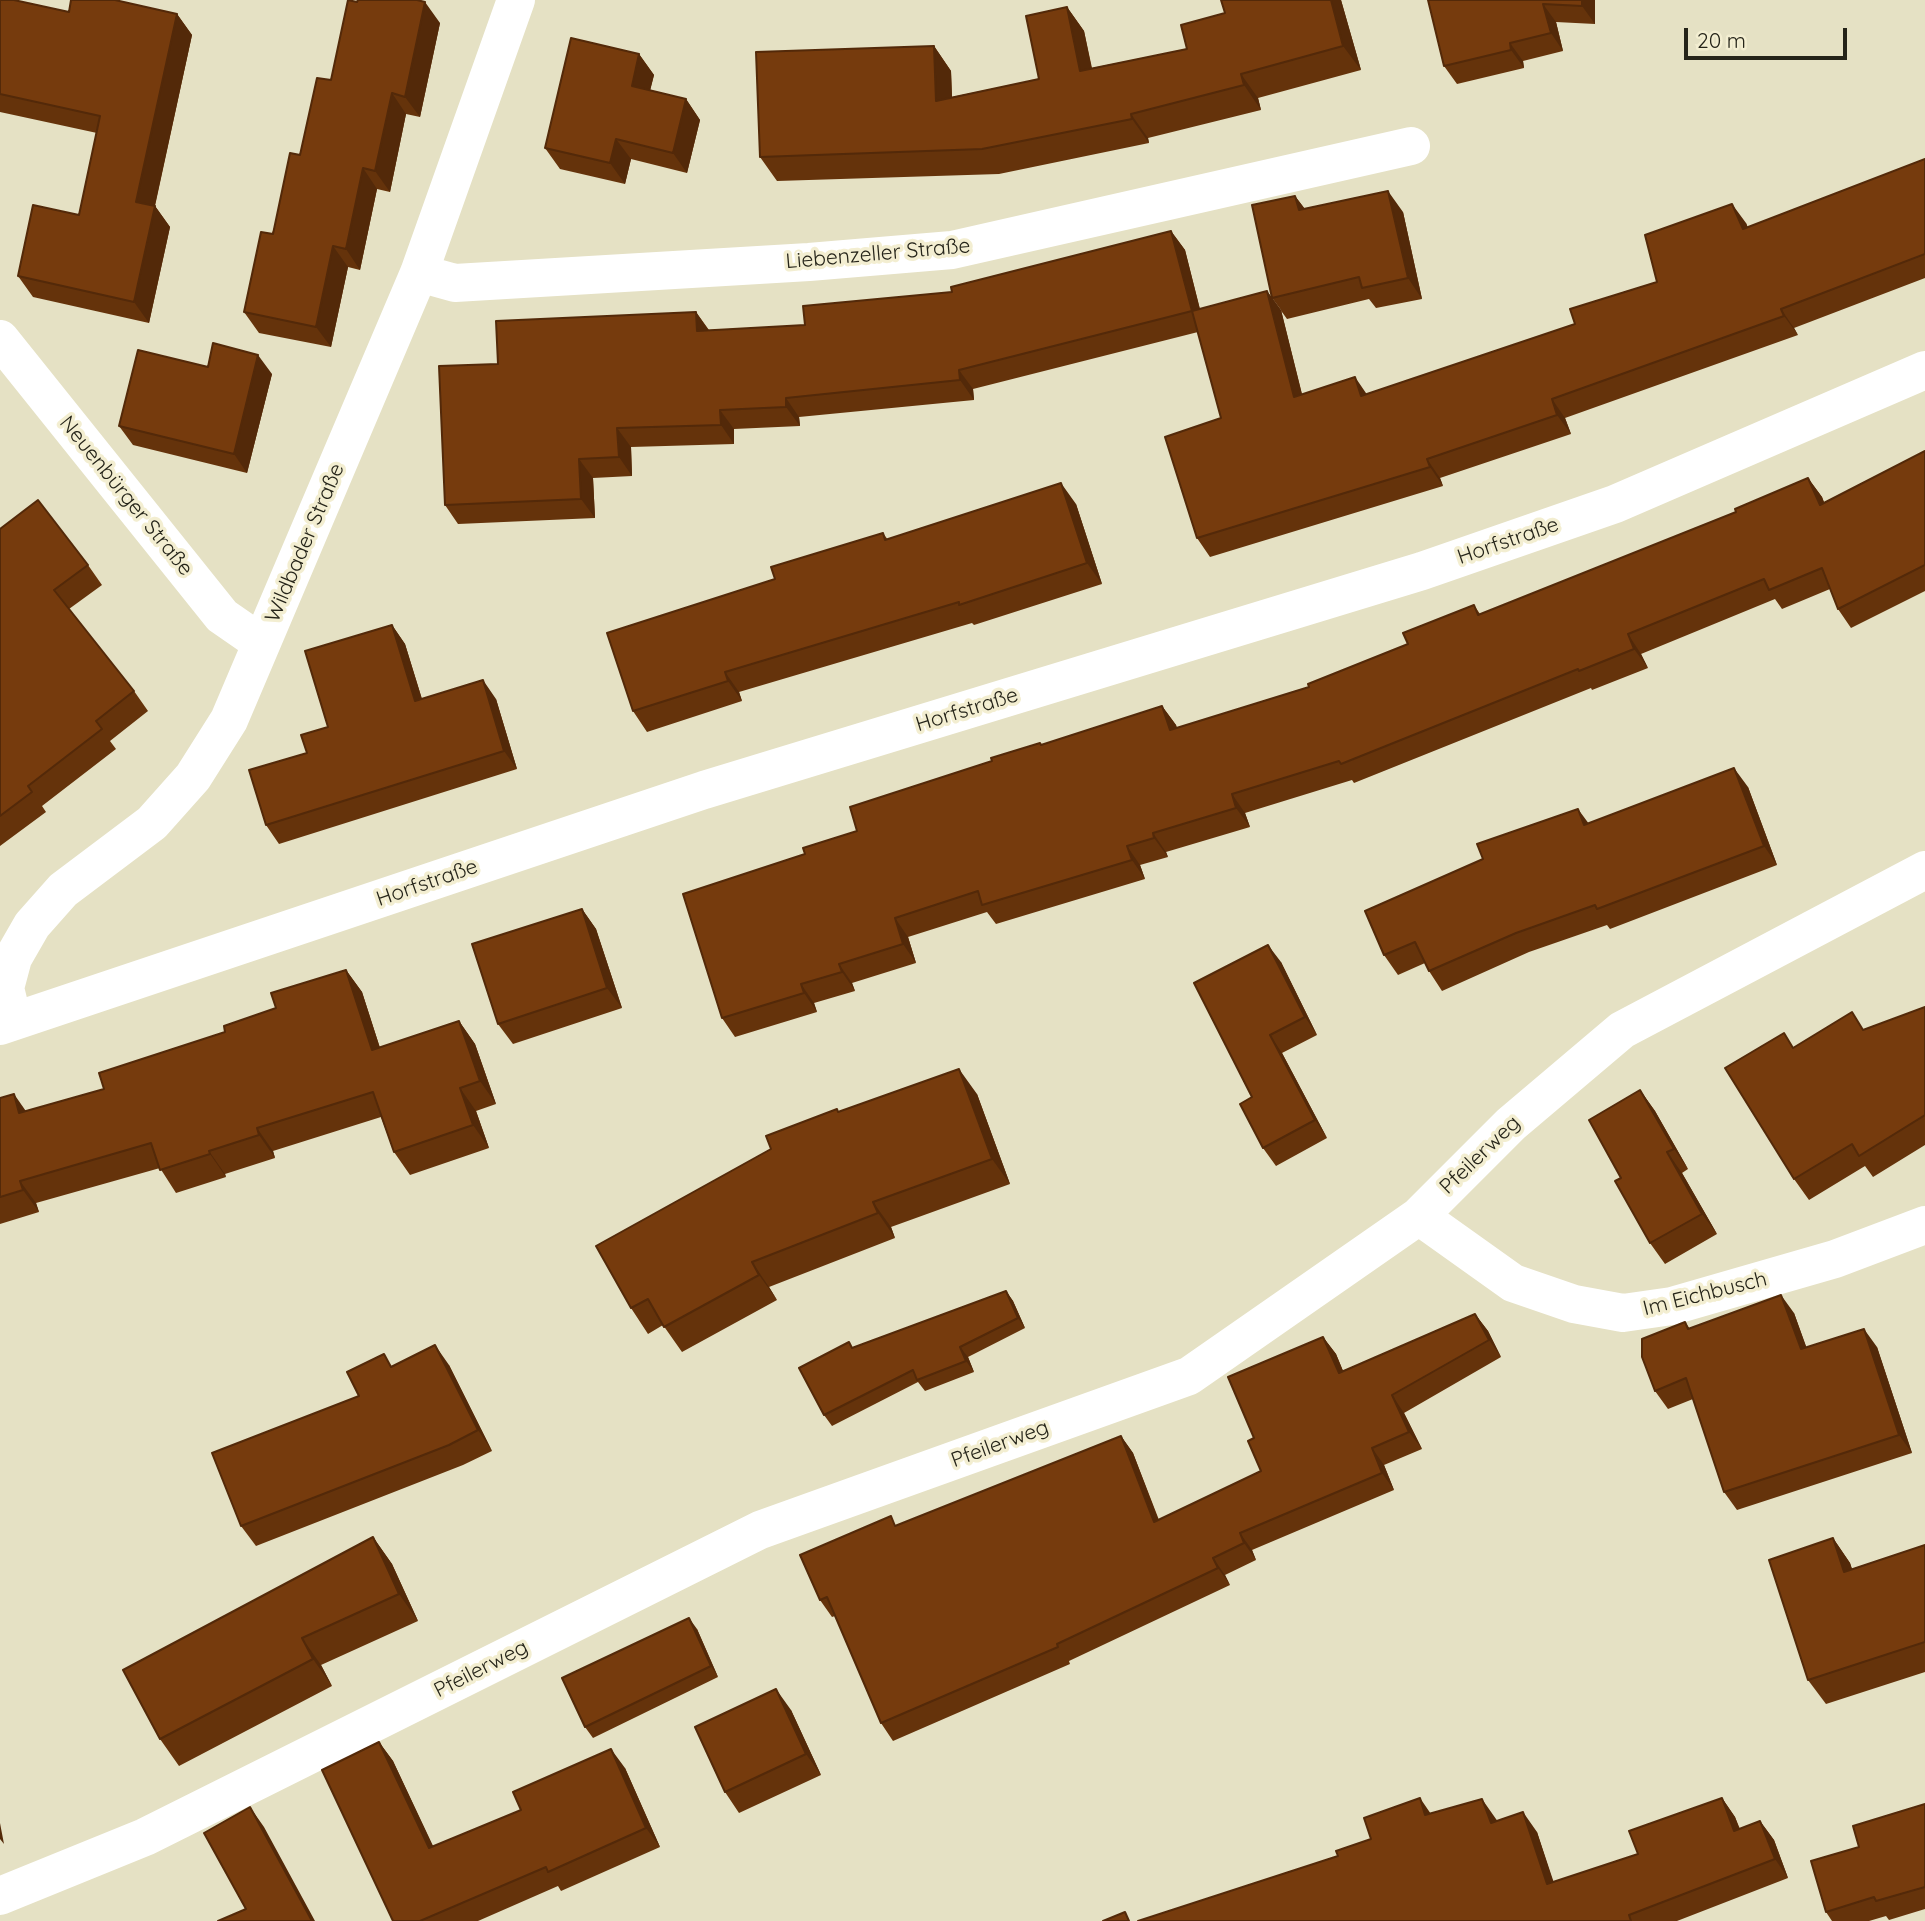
<!DOCTYPE html>
<meta charset="utf-8">
<style>
body{margin:0}
#map{position:relative;width:1925px;height:1921px;overflow:hidden;background:#e5e1c4;font-family:Quicksand,sans-serif}
canvas{display:block}
.scale{position:absolute;left:1684px;top:28px;width:163px;height:32px;box-sizing:border-box;border:4px solid #252419;border-top:0;padding-left:9px;font-size:21px;line-height:24px;white-space:nowrap;color:#252419;-webkit-text-stroke:5px #f3eed1;paint-order:stroke}
</style>
<div id="map">
<canvas width="1925" height="1921"></canvas>
<div class="scale">20 m</div>
</div>
<script>
const ctx = document.querySelector('canvas').getContext('2d');
ctx.lineJoin = 'round';
function trace(path, color, width, dash) { ctx.strokeStyle = color; ctx.lineWidth = width; ctx.lineCap = dash ? 'butt' : 'round'; ctx.setLineDash(dash || []); ctx.stroke(path); }
function paint(path, color) { ctx.fillStyle = color; ctx.fill(path, 'evenodd'); }
function label(font, color, halo, rows, align = 'center') {
  ctx.font = font + ' Quicksand,sans-serif'; ctx.lineWidth = 7; ctx.setLineDash([]); ctx.textBaseline = 'middle'; ctx.strokeStyle = halo; ctx.fillStyle = color; for (const [text, x, y, turn = 0] of rows) {
    ctx.save(); ctx.translate(x, y); ctx.rotate((+turn || 0) * Math.PI / 180); ctx.textAlign = isNaN(turn) ? turn : align; if (halo) ctx.strokeText(text, 0, 0); ctx.fillText(text, 0, 0); ctx.restore();
  }
}
trace(new Path2D(`
 M419,273L455,283L809,262L952,250L1411,146
 M0,339L222,616L261,643
 M13,1021L5,988L13,958L32,925L63,890L152,823L193,777L229,720L419,273L516,0
 M0,1026L704,790L1422,571L1615,504L1925,370
 M1419,1216L1513,1283L1574,1304L1623,1313L1672,1306L1835,1259L1925,1225
 M0,1896L145,1837L760,1530L1189,1376L1419,1216L1511,1124L1622,1030L1925,870`), '#fff', 38);
paint(new Path2D(`
 M0,0L69,12L177,14L192,35L155,206L170,227L149,323L33,297L18,276L79,215L97,133L0,112Z
 M1341,0L1361,70L1258,98L1261,110L1148,138L1149,143L999,174L777,181L760,157L934,46L951,71L952,97L1039,79L1067,7L1084,31L1092,68L1187,49Z
 M1428,0H1595V24L1556,22L1563,51L1523,61L1524,68L1457,84L1444,66Z
 M357,2L440,23L420,117L406,114L390,192L377,189L360,270L348,267L331,347L259,333L244,312L300,155L331,80Z
 M639,54L654,75L650,90L686,99L700,120L687,173L631,159L625,184L560,169L545,148Z
 M1925,159V278L1794,328L1798,335L1565,418L1571,434L1440,478L1443,486L1210,557L1197,538L1221,418L1198,332L973,389L974,400L799,417L800,426L734,429V444L631,447L632,476L593,478L595,518L458,524L445,505L498,364L696,312L709,330L805,325L952,292L1171,231L1185,250L1200,309L1267,291L1281,310L1302,394H1366L1575,324L1657,282L1746,223L1748,228Z
 M1295,196L1305,209L1403,212L1422,299L1376,308L1369,299L1287,319L1272,298Z
 M208,367L272,374L247,473L133,445L119,426Z
 M1925,451V591L1851,628L1838,609L1830,589L1782,609L1775,599L1641,654L1648,668L1592,690L1591,688L1354,783L1352,780L1245,813L1250,827L1166,852L1168,857L1140,865L1145,879L996,924L987,912L908,937L916,963L852,983L855,991L814,1003L817,1012L735,1037L722,1018L805,854L857,831L1041,745L1162,706L1176,725L1177,728L1309,687L1408,644L1474,605L1480,614L1736,512L1808,478L1822,497L1824,503Z
 M1076,504L1102,584L974,625L972,623L739,692L742,701L647,732L633,711L775,579L883,533L888,540Z
 M0,529L88,565L102,585L69,609L134,691L148,711L110,741L116,749L42,806L46,812L0,846Z
 M392,625L405,644L422,699H496L517,769L279,844L266,825L307,753L328,727Z
 M1748,787L1777,865L1610,929L1607,925L1529,952L1442,991L1429,971L1425,963L1398,975L1384,955L1589,824Z
 M582,909L596,929L622,1008L513,1044L498,1024Z
 M1281,962L1317,1035L1282,1053L1327,1138L1276,1166L1263,1148L1252,1097Z
 M346,970L362,992L380,1048L459,1021L475,1044L496,1104L476,1111L489,1148L410,1175L394,1152L381,1117L273,1151L275,1158L225,1174L226,1177L176,1193L160,1168L36,1203L39,1212L0,1224V1098L26,1111L104,1089L276,1008Z
 M1925,1007V1145L1873,1177L1865,1166L1809,1200L1794,1179V1047L1864,1030Z
 M1640,1090L1655,1111L1688,1169L1682,1173L1717,1234L1665,1264L1650,1243L1621,1178Z
 M977,1094L1010,1184L891,1227L895,1238L769,1287L777,1300L682,1352L663,1325L648,1334L631,1308L839,1112Z
 M1006,1291L1013,1301L1025,1328L968,1357L974,1372L925,1391L918,1382L832,1426L824,1415L853,1348Z
 M1794,1313L1806,1347H1877L1912,1453L1737,1510L1724,1492L1693,1399L1668,1409L1655,1391L1685,1322L1690,1329Z
 M1475,1314L1488,1331L1501,1357L1404,1413L1422,1449L1384,1465L1394,1490L1252,1550L1256,1560L1225,1575L1230,1585L1069,1661L1070,1664L893,1741L881,1723L835,1616L832,1617L820,1600L897,1525L1121,1436L1133,1453L1159,1520L1261,1471L1254,1438L1323,1337L1336,1354L1343,1371Z
 M449,1365L492,1451L463,1465L256,1546L241,1526L359,1396L392,1366Z
 M373,1537L392,1564L418,1621L321,1665L332,1686L179,1766L160,1739Z
 M1833,1538L1850,1563L1852,1569L1925,1545V1672L1826,1704L1808,1680Z
 M697,1629L718,1677L593,1738L585,1727Z
 M791,1710L821,1775L739,1813L725,1792Z
 M379,1742L393,1761L433,1847L625,1768L660,1847L561,1891L558,1886L478,1921H393Z
 M1722,1798L1735,1817L1740,1829L1760,1821L1774,1840L1788,1878L1677,1921H1138L1338,1856L1430,1813L1496,1819L1497,1821L1537,1832L1553,1882L1638,1854Z
 M1925,1804V1909L1889,1920L1886,1916L1869,1921H1832L1826,1912L1859,1847Z`), '#65330b');
paint(new Path2D(`
 M1331,0H1341L1361,70L1343,46Z
 M1582,0H1595V24L1582,6Z
 M425,2L440,23L420,117L405,97Z
 M1543,4L1556,22L1563,51L1551,33Z
 M1067,7L1084,31L1097,95L1080,71Z
 M177,14L192,35L151,223L136,202Z
 M1510,43L1523,61L1524,68L1511,50Z
 M934,46L951,71L953,125L936,101Z
 M639,54L654,75L646,107L632,86Z
 M1241,74L1258,98L1261,110L1244,85Z
 M392,93L406,114L390,192L375,171Z
 M686,99L700,120L687,173L673,153Z
 M1131,114L1148,138L1149,143L1132,119Z
 M616,139L631,159L625,184L610,163Z
 M363,168L377,189L360,270L346,249Z
 M1388,191L1403,212L1422,299L1408,278Z
 M1295,196L1310,216L1299,210Z
 M1732,204L1746,223L1756,248L1743,229Z
 M155,206L170,227L149,323L134,302Z
 M1171,231L1185,250L1205,330L1192,311Z
 M333,246L348,267L331,347L316,327Z
 M1267,291L1281,310L1307,415L1294,397Z
 M1781,309L1794,328L1798,335L1784,316Z
 M696,312L709,331H697Z
 M258,355L272,374L247,473L234,454Z
 M959,370L973,389L974,400L960,380Z
 M1355,377L1368,396H1361Z
 M786,398L799,417L800,426L786,407Z
 M1552,399L1565,418L1571,434L1557,415Z
 M720,410L734,429V444L721,425Z
 M617,428L631,447L632,476L619,457Z
 M579,459L593,478L595,518L581,499Z
 M1427,459L1440,478L1443,486L1430,467Z
 M1808,478L1822,497L1833,524L1820,505Z
 M1061,483L1076,504L1102,584L1087,563Z
 M392,625L405,644L428,719L415,701Z
 M1628,634L1641,654L1648,668L1634,649Z
 M725,672L739,692L742,701L728,681Z
 M483,680L496,699L517,769L504,751Z
 M1162,706L1176,725L1183,750L1170,730Z
 M1734,768L1748,787L1777,865L1764,846Z
 M1232,794L1245,813L1250,827L1236,808Z
 M1578,809L1592,828L1584,825Z
 M1153,833L1166,852L1168,857L1154,838Z
 M1127,846L1140,865L1145,879L1132,860Z
 M582,909L596,929L622,1008L607,988Z
 M895,918L908,937L916,963L903,944Z
 M1268,945L1281,962L1317,1035L1305,1017Z
 M839,964L852,983L855,991L842,972Z
 M346,970L362,992L388,1073L372,1050Z
 M801,984L814,1003L817,1012L804,993Z
 M459,1021L475,1044L496,1104L480,1081Z
 M1270,1035L1282,1053L1327,1138L1315,1120Z
 M959,1069L977,1094L1010,1184L992,1159Z
 M460,1088L476,1111L489,1148L473,1125Z
 M1640,1090L1655,1111L1688,1169L1674,1149Z
 M14,1094L30,1117L19,1113Z
 M257,1128L273,1151L275,1158L259,1135Z
 M209,1151L225,1174L226,1177L210,1154Z
 M1667,1152L1682,1173L1717,1234L1702,1214Z
 M20,1181L36,1203L39,1212L23,1190Z
 M873,1202L891,1227L895,1238L878,1213Z
 M752,1262L769,1287L777,1300L759,1275Z
 M1006,1291L1013,1301L1025,1328L1018,1318Z
 M1781,1295L1794,1313L1814,1368L1801,1349Z
 M1475,1314L1488,1331L1501,1357L1489,1340Z
 M1864,1329L1877,1347L1912,1453L1899,1435Z
 M1323,1337L1336,1354L1351,1390L1339,1373Z
 M435,1345L449,1365L492,1451L478,1430Z
 M960,1347L968,1357L974,1372L966,1361Z
 M1392,1395L1404,1413L1422,1449L1409,1432Z
 M1121,1436L1133,1453L1166,1540L1154,1522Z
 M1372,1448L1384,1465L1394,1490L1382,1473Z
 M1240,1533L1252,1550L1256,1560L1244,1543Z
 M373,1537L392,1564L418,1621L399,1594Z
 M1833,1538L1850,1563L1861,1597L1844,1572Z
 M1213,1558L1225,1575L1230,1585L1218,1568Z
 M689,1618L697,1629L718,1677L711,1666Z
 M302,1638L321,1665L332,1686L313,1659Z
 M776,1689L791,1710L821,1775L806,1754Z
 M379,1742L393,1761L443,1867L429,1848Z
 M611,1749L625,1768L660,1847L646,1828Z
 M1420,1798L1433,1817L1425,1815Z
 M1722,1798L1735,1817L1747,1850L1734,1831Z
 M1482,1799L1496,1819L1504,1843L1491,1823Z
 M250,1807L264,1827L315,1921H312Z
 M1523,1812L1537,1832L1561,1904L1547,1884Z
 M1760,1821L1774,1840L1788,1878L1775,1859Z
 M0,1823L4,1844L0,1839Z`), '#532909');
const building = new Path2D(`
 M0,0H14L69,12L71,0H115L177,14L136,202L155,206L134,302L18,276L33,205L79,215L100,116L0,94Z
 M348,0L357,2L358,0H417L425,2L405,97L392,93L375,171L363,168L346,249L333,246L316,327L244,312L261,232L273,234L290,153L300,155L317,78L331,80Z
 M1221,0H1331L1343,46L1241,74L1244,85L1131,114L1132,119L982,149L760,157L756,52L934,46L936,101L1039,79L1026,16L1067,7L1080,71L1187,49L1181,25L1225,13Z
 M1428,0H1582V6L1543,4L1551,33L1510,43L1511,50L1444,66Z
 M571,38L639,54L632,86L686,99L673,153L616,139L610,163L545,148Z
 M1925,159V254L1781,309L1784,316L1552,399L1557,415L1427,459L1430,467L1197,538L1165,437L1221,418L1192,311L1267,291L1294,397L1355,377L1361,396L1575,324L1570,309L1657,282L1645,235L1732,204L1743,229Z
 M1388,191L1408,278L1362,288L1359,277L1272,298L1252,205L1295,196L1299,210Z
 M1171,231L1192,311L959,370L960,380L786,398V407L720,410L721,425L617,428L619,457L579,459L581,499L445,505L439,366L498,364L496,321L696,312L697,331L805,325L803,306L952,292L951,287Z
 M213,343L258,355L234,454L119,426L138,350L208,367Z
 M1925,451V565L1838,609L1822,568L1769,590L1764,579L1628,634L1634,649L1579,671L1578,669L1341,764L1339,761L1232,794L1236,808L1153,833L1154,838L1127,846L1132,860L982,905L978,891L895,918L903,944L839,964L842,972L801,984L804,993L722,1018L683,894L805,854L803,848L857,831L850,807L992,761L991,758L1040,743L1041,745L1162,706L1170,730L1309,687L1308,684L1408,644L1403,633L1474,605L1478,615L1736,512L1735,509L1808,478L1820,505Z
 M1061,483L1087,563L959,605V602L725,672L728,681L633,711L607,633L775,579L771,567L883,533L885,540Z
 M38,500L88,565L54,590L134,691L96,721L102,729L28,786L32,792L0,816V529Z
 M392,625L415,701L483,680L504,751L266,825L249,770L307,753L301,735L328,727L305,651Z
 M1734,768L1764,846L1597,909L1595,905L1516,933L1429,971L1415,942L1384,955L1365,911L1483,859L1477,844L1578,809L1584,825Z
 M582,909L607,988L498,1024L472,944Z
 M1268,945L1305,1017L1270,1035L1315,1120L1263,1148L1240,1104L1252,1097L1194,983Z
 M346,970L372,1050L459,1021L480,1081L460,1088L473,1125L394,1152L373,1092L257,1128L259,1135L209,1151L210,1154L160,1170L151,1143L20,1181L23,1190L0,1197V1098L14,1094L19,1113L104,1089L99,1073L225,1032L224,1026L276,1008L271,993Z
 M1925,1007V1115L1859,1156L1852,1144L1794,1179L1725,1068L1784,1033L1793,1048L1852,1012L1863,1030Z
 M959,1069L992,1159L873,1202L878,1213L752,1262L759,1275L664,1327L648,1299L631,1308L596,1246L771,1149L766,1136L837,1109L838,1112Z
 M1640,1090L1674,1149L1667,1152L1702,1214L1650,1243L1615,1181L1621,1178L1589,1120Z
 M1006,1291L1018,1318L960,1347L966,1361L917,1380L913,1370L824,1415L799,1368L849,1342L852,1348Z
 M1781,1295L1801,1349L1864,1329L1899,1435L1724,1492L1686,1378L1655,1391L1642,1357V1339L1685,1322L1688,1329Z
 M1475,1314L1489,1340L1392,1395L1409,1432L1372,1448L1382,1473L1240,1533L1244,1543L1213,1558L1218,1568L1057,1644L1058,1647L881,1723L827,1597L820,1600L800,1555L891,1516L895,1526L1121,1436L1154,1522L1261,1471L1248,1441L1254,1438L1228,1377L1323,1337L1339,1373Z
 M435,1345L478,1430L449,1445L241,1526L212,1453L359,1396L347,1372L384,1354L391,1367Z
 M373,1537L399,1594L302,1638L313,1659L160,1739L123,1670Z
 M1833,1538L1844,1572L1925,1545V1642L1808,1680L1769,1560Z
 M689,1618L711,1666L585,1727L562,1678Z
 M776,1689L806,1754L725,1792L695,1727Z
 M379,1742L429,1848L521,1810L513,1792L611,1749L646,1828L548,1872L546,1867L420,1921H393L322,1770Z
 M1420,1798L1425,1815L1482,1799L1491,1823L1523,1812L1547,1884L1638,1854L1629,1831L1722,1798L1734,1831L1760,1821L1775,1859L1629,1915L1631,1921H1138L1338,1856L1336,1851L1371,1839L1364,1818Z
 M1925,1804V1887L1876,1901L1874,1897L1826,1912L1811,1861L1859,1847L1853,1826Z
 M250,1807L312,1921H218L246,1909L204,1833Z
 M1125,1912L1129,1921H1103Z`);
paint(building, '#763b0d');
trace(building, '#532909', 2);
label('21px', '#252419', '#f3eed1', [
 ["Liebenzeller Straße",878,254,-5],
 ["Neuenbürger Straße",126,496,51],
 ["Horfstraße",1508,541,-19],
 ["Wildbader Straße",305,543,-67],
 ["Horfstraße",967,710,-17],
 ["Horfstraße",427,883,-19],
 ["Pfeilerweg",1480,1155,-44],
 ["Im Eichbusch",1705,1294,-14],
 ["Pfeilerweg",1000,1444,-20],
 ["Pfeilerweg",481,1669,-27]
]);
</script>
